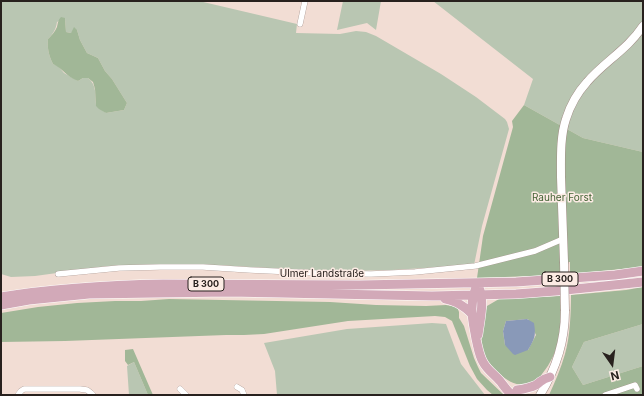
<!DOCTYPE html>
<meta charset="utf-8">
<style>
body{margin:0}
#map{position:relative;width:644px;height:396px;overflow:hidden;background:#f2ddd4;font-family:Inter,sans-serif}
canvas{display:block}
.frame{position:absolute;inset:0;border:2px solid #28211e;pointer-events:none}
.north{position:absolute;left:592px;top:344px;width:40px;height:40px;-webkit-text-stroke:3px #fcebe4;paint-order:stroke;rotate:166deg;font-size:11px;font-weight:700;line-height:16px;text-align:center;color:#28211e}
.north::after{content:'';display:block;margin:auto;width:14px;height:18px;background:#28211e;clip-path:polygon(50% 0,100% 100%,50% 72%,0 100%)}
</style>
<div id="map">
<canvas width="644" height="396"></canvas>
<div class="frame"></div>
<div class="north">N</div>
</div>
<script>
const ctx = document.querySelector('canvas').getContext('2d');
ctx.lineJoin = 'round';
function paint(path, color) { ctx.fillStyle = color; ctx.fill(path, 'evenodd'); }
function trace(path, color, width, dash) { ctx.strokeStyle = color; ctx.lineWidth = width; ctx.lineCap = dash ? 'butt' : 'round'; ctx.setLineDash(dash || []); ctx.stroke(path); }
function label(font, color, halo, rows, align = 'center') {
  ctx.font = font + ' Inter,sans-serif'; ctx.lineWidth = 3; ctx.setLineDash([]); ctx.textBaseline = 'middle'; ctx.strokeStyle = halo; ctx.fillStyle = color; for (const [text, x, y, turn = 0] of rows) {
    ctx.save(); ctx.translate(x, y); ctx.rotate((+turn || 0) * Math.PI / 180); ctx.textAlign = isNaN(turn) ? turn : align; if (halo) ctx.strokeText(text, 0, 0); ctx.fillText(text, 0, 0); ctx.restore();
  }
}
paint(new Path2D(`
 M1,1H199L297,24L296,33L340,34L356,31L366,32L376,36L441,74L476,97L505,119L507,122L509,129L482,226L474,265L392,270L349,271L304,270L215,265H155L108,266L35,276L11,277L1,274ZM65,18L66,32L71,33L77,30L80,40L87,53L98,58L105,71L112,79L127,103L124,110L106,113L96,105C95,95 97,85 88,78H83L78,81L64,73L58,66L53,64C49,56 47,48 48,39C53,34 56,29 57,22Z
 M343,1H381L376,30L367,23L337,30Z
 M433,1H643V152L583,138L524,105L533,79Z
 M432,323L446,324L461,364L485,395H277L275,371L264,343L347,329Z
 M643,324V366L583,385L572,367L584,342Z
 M134,362L148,395H129L127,366Z`), '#b9c6b2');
paint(new Path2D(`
 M61,17L65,18L66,32L71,33L74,27L77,30L80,40L87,53L98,58L105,71L112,79L127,103L124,110L106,113L99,109L96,106L95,89L93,82L88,78H83L78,81C67,77 62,68 53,64C49,56 47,48 48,39C51,36 55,32 57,27C58,23 58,20 61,17Z
 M524,105L583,138L643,152V267L570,274V262H560V275L477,278L483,236L513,127L512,121Z
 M643,287V324L584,342L572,367L583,385L643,366V375H642L643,379V395H549C555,382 561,368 565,354C570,337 571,313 571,295L626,290Z
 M560,296C561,309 561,322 559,336C557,350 551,363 542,374C540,377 538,380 536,381C523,389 509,383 500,374C491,366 484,358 482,346C480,333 484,319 487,306L499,299ZM528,319L536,335L528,350L505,345L503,331L506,321Z
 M169,299L330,302L376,305L426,306L446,305L457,307L459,312V318L464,326L474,358L478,367L481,373L504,395H493L487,390L477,379L470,366L452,321L445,317L435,316L348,321L264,334L244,335H226L65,341L1,342V313L38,307L77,303L115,301H141Z
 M133,349L153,395H148L134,362L128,365L125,361V350Z`), '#a1b797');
paint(new Path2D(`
 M527,319L534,323C536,336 535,338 528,350L515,355L513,354L505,345L503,331L506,321Z`), '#8999b8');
const street = new Path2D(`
 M300,24L305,1
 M58,274L119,268L160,267H203L250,270L316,273L371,274L415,272L475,266L535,251L563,239
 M237,387L242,390L244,395
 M180,389L186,395
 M18,395L21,391L24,389H80L87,390L91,393L93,395
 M605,395L635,385L637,389`);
const secondary = new Path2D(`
 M564,262C563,234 562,205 561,177C561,158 560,137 566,119C570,106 578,92 587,82C604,62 628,49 643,26
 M540,395C556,369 565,342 565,311`);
const primary = new Path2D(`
 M475,290C469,308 473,321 476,339C478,347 479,355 483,362C487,370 494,374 500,381C504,386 507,391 512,395
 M1,297C55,288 109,285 163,284L359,285L516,282L615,275L643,271
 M445,299C457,302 463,305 472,314
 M1,305L29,300L89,294L229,292L432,296L516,294L556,291L643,282
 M478,335C480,320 484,304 480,290
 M517,390C524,389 530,388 536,385C543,380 542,379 550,377`);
trace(street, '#a28e87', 6);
trace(secondary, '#a28e87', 9);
trace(primary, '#fff', 10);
trace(street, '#fff', 5.5);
trace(secondary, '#fff', 8);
trace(primary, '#d2a9b8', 9);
const secondaryBridge = new Path2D(`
 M564,262L565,311`);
trace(secondaryBridge, '#a28e87', 9, []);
trace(secondaryBridge, '#fff', 8);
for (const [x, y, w] of [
 [560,279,36],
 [206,284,36]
]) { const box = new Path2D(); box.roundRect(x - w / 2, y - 7, w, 14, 3); ctx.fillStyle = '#fcebe4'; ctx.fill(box); trace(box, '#28211e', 1); }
label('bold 9px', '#28211e', null, [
 ["B 300",560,279],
 ["B 300",206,284]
]);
label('10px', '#436234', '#fcebe4', [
 ["Rauher Forst",562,198]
]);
label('10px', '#28211e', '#fcebe4', [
 ["Ulmer Landstraße",322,274]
]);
</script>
